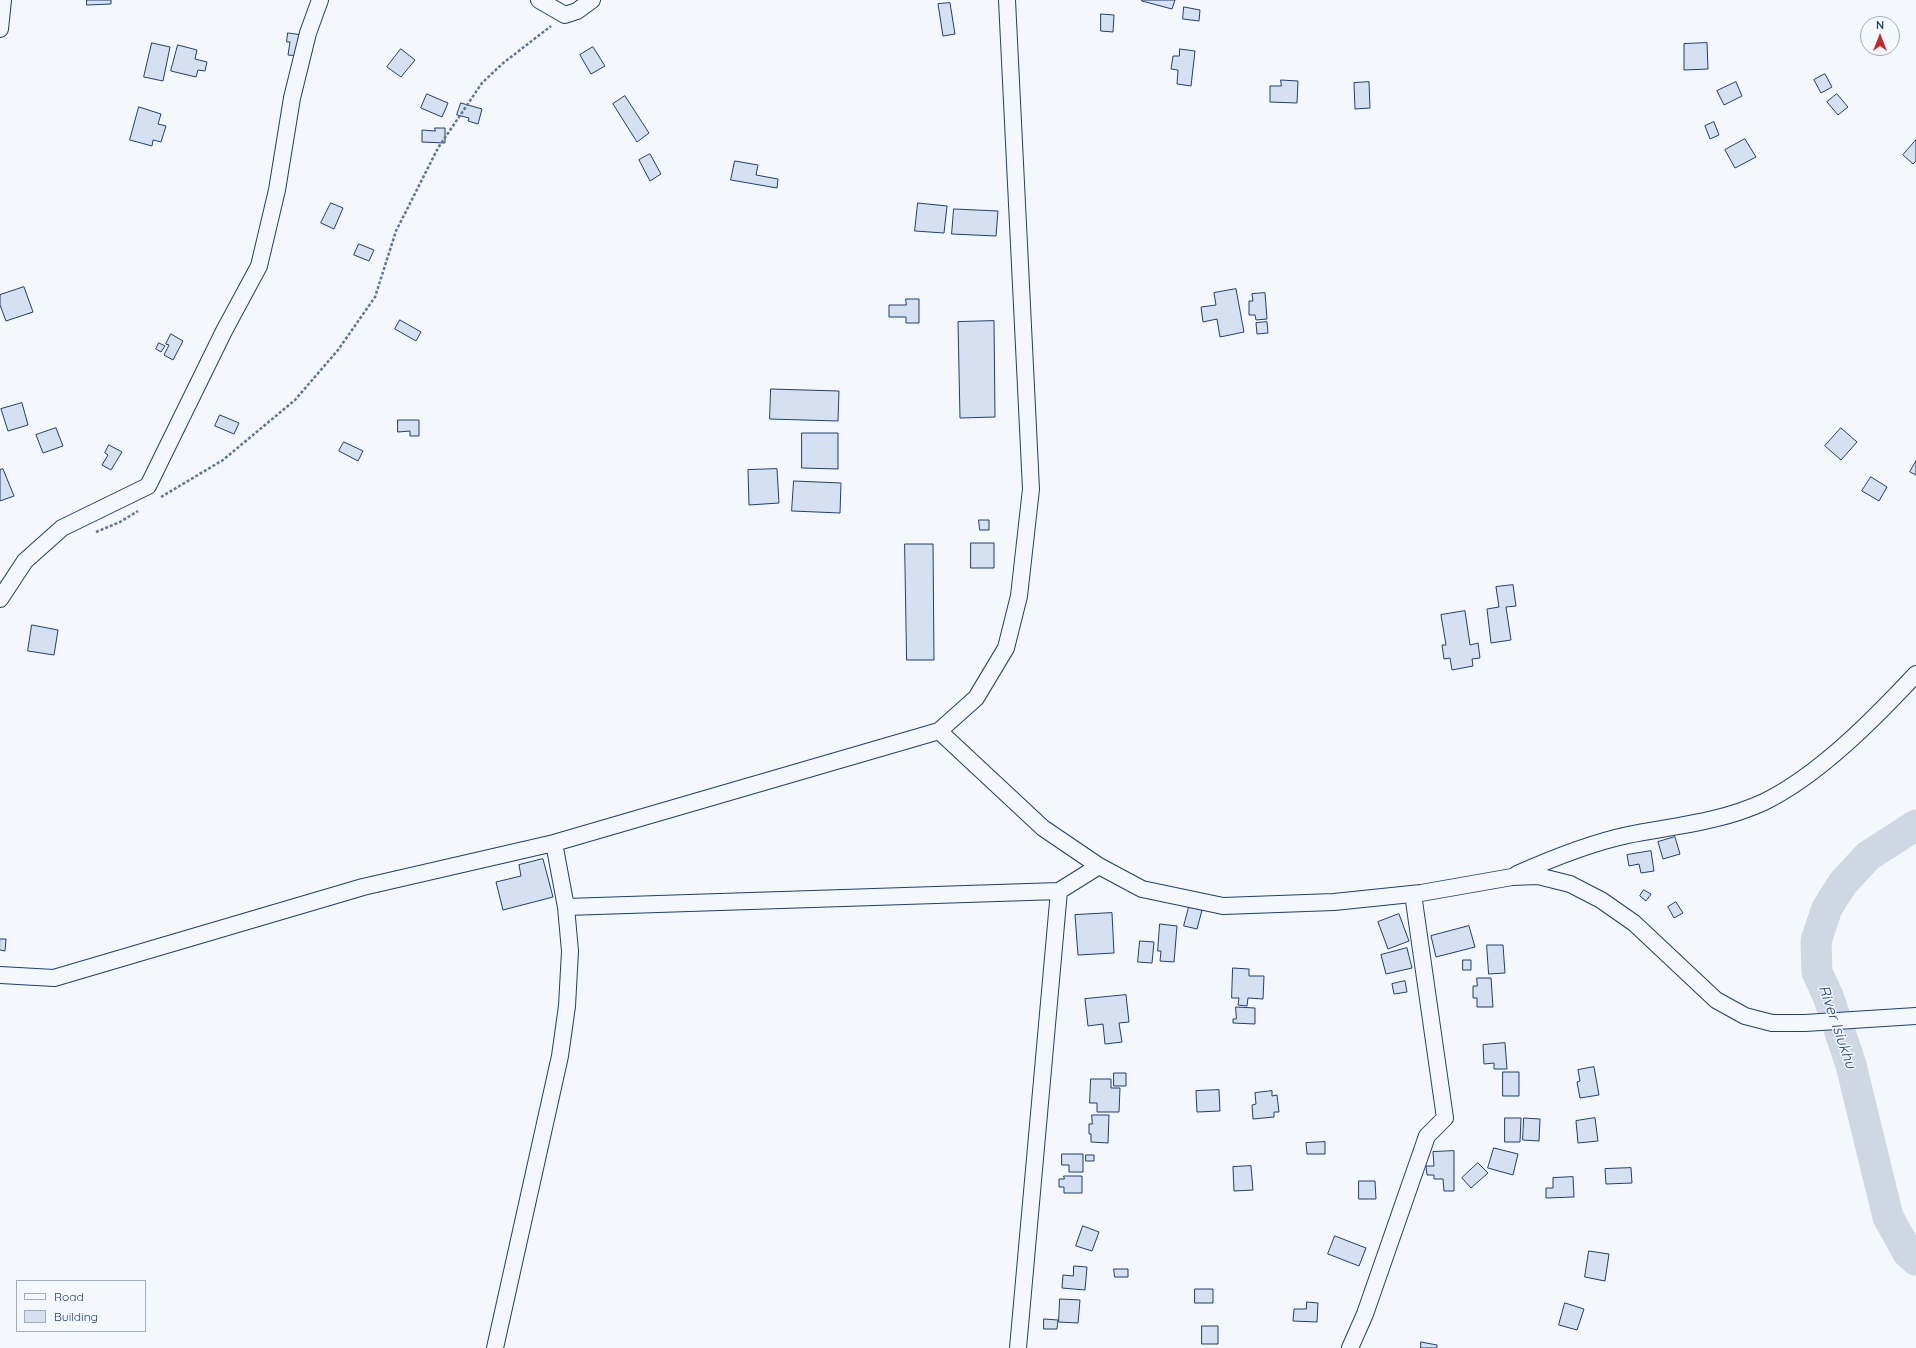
<!DOCTYPE html>
<style>
body{margin:0}
#map{position:relative;width:1916px;height:1348px;overflow:hidden;background:#f4f7fb;font-family:Quicksand,sans-serif}
canvas{display:block}
.legend{position:absolute;left:16px;top:1280px;width:130px;height:52px;box-sizing:border-box;background:#f4f7fb;border:1px solid #9eadc5;margin:0;padding:5px 7px;list-style:none;font-size:12px;color:#1d3f73}
.legend li{display:flex;align-items:center;gap:8px;height:20px}
.legend b{width:20px;border:1px solid #9eadc5}
.north{position:absolute;left:1860px;top:16px;width:40px;height:40px;box-sizing:border-box;background:#f4f7fb;border:1px solid #9eadc5;border-radius:50%;rotate:0deg;font-size:11px;font-weight:700;line-height:16px;text-align:center;color:#1d3f73}
.north::after{content:'';display:block;margin:auto;width:14px;height:18px;background:#c62828;clip-path:polygon(50% 0,100% 100%,50% 72%,0 100%)}
</style>
<div id="map">
<canvas width="1916" height="1348"></canvas>
<ul class="legend">
<li><b style="height:5px;background:#f4f7fb"></b>Road</li>
<li><b style="height:11px;background:#d5e0f0"></b>Building</li>
</ul>
<div class="north">N</div>
</div>
<script>
const ctx = document.querySelector('canvas').getContext('2d');
ctx.lineJoin = 'round';
function trace(path, color, width, dash) { ctx.strokeStyle = color; ctx.lineWidth = width; ctx.lineCap = dash ? 'butt' : 'round'; ctx.setLineDash(dash || []); ctx.stroke(path); }
function paint(path, color) { ctx.fillStyle = color; ctx.fill(path, 'evenodd'); }
function label(font, color, halo, rows, align = 'center') {
  ctx.font = font + ' Quicksand,sans-serif'; ctx.lineWidth = 3; ctx.setLineDash([]); ctx.textBaseline = 'middle'; ctx.strokeStyle = halo; ctx.fillStyle = color; for (const [text, x, y, turn = 0] of rows) {
    ctx.save(); ctx.translate(x, y); ctx.rotate((+turn || 0) * Math.PI / 180); ctx.textAlign = isNaN(turn) ? turn : align; if (halo) ctx.strokeText(text, 0, 0); ctx.fillText(text, 0, 0); ctx.restore();
  }
}
trace(new Path2D(`
 M1916,825L1868,856L1843,883L1827,908L1816,941L1817,972L1828,996L1851,1065L1888,1217L1908,1253L1916,1260`), '#cfd7e4', 31);
const building = new Path2D(`
 M87,0H111V4L87,5Z
 M1142,0H1175L1172,9L1142,1Z
 M950,3L955,34L943,36L938,4Z
 M1184,7L1200,10L1199,21L1183,19Z
 M1101,14L1114,15L1113,32L1101,31Z
 M288,33L303,35L300,56L288,55L290,42H287Z
 M152,43L170,47L163,81L144,77Z
 M1707,43L1708,69L1684,70V44Z
 M178,45L197,50L195,59L207,62L205,71L198,70L196,77L171,71Z
 M593,47L605,66L591,74L580,55Z
 M401,49L415,60L401,77L387,67Z
 M1180,49L1195,51L1191,86L1177,84L1178,70L1171,69L1173,56H1179Z
 M1825,74L1832,87L1821,93L1814,80Z
 M1281,80L1298,81L1297,103L1270,102V86H1281Z
 M1369,82L1370,108L1355,109L1354,83Z
 M1736,82L1742,96L1724,105L1717,91Z
 M427,94L448,103L442,117L421,108Z
 M1837,94L1848,107L1838,115L1827,102Z
 M625,96L649,133L637,142L613,104Z
 M461,103L482,109L478,124L468,121L469,118L457,115Z
 M139,107L161,114L158,124L166,126L161,142L153,140L152,146L130,140Z
 M1714,122L1719,135L1710,139L1705,126Z
 M435,128H445V143L422,142V130L435,131Z
 M1745,139L1756,157L1735,168L1725,150Z
 M1916,140V161L1913,164L1903,155Z
 M650,154L661,174L650,181L639,160Z
 M735,161L758,165L756,175L778,179L777,188L731,180Z
 M331,203L343,208L334,229L321,223Z
 M918,203L947,206L944,233L915,231Z
 M954,209L998,211L996,236L952,234Z
 M359,244L374,250L369,261L354,255Z
 M24,287L33,312L6,321L0,305V295Z
 M1236,289L1244,332L1220,337L1217,319L1203,322L1201,307L1216,305L1214,293Z
 M1265,293L1267,319L1256,320L1255,315H1249V301H1253L1252,294Z
 M906,299H919V323H906V317H889V305H906Z
 M400,320L421,332L416,341L395,329Z
 M994,321L995,417L960,418L958,322Z
 M1267,322L1268,333L1257,334L1256,323Z
 M171,334L183,341L173,360L164,355L169,345L166,344Z
 M159,343L165,346L161,352L156,349Z
 M771,389L839,391L838,421L770,419Z
 M22,403L28,425L8,431L1,409Z
 M220,415L239,423L234,434L215,426Z
 M398,420H419V436H410V431L398,432Z
 M56,428L63,446L43,453L36,435Z
 M1841,428L1857,442L1841,460L1825,446Z
 M802,433H838V469L802,468Z
 M344,442L363,451L358,461L339,451Z
 M109,445L122,452L111,470L102,465L108,455L105,453Z
 M1916,461V475L1910,472Z
 M3,469L14,496L0,501V470Z
 M777,469L779,503L749,505L748,470Z
 M1871,477L1887,487L1879,501L1862,491Z
 M794,481L841,483L840,513L792,511Z
 M979,520H989V530H980Z
 M971,543H994V568H971Z
 M905,544H933L934,660H907Z
 M1513,585L1516,606L1506,607L1511,640L1491,643L1487,609L1499,607L1496,587Z
 M1465,611L1470,645L1478,643L1480,658L1472,659L1473,666L1452,670L1450,658L1444,659L1442,645H1446L1441,615Z
 M32,625L58,630L54,655L28,651Z
 M1675,837L1680,854L1663,859L1658,842Z
 M1651,851L1654,871L1641,873L1639,864L1629,866L1627,855Z
 M543,859L553,897L503,910L496,882L521,876L519,865Z
 M1644,890L1651,894L1646,901L1640,896Z
 M1676,902L1683,913L1674,918L1668,907Z
 M1189,907L1202,910L1197,929L1184,926Z
 M1112,913L1114,953L1078,955L1075,915Z
 M1399,914L1409,941L1388,949L1378,922Z
 M1160,924L1177,926L1174,962L1160,961L1161,951H1158Z
 M1469,926L1475,947L1436,957L1431,936Z
 M0,939H6L5,951L0,950Z
 M1140,941L1154,942L1152,963L1138,962Z
 M1487,945H1503L1505,973L1489,974Z
 M1407,948L1412,968L1386,974L1381,955Z
 M1463,960H1471V970H1463Z
 M1233,968L1249,969V976H1264L1263,999L1248,998L1247,1006L1238,1005L1239,998H1232Z
 M1477,978H1491L1493,1007H1477V998H1473V986H1477Z
 M1405,981L1407,992L1394,994L1392,984Z
 M1126,995L1129,1022L1119,1023L1122,1042L1105,1044L1103,1024L1088,1026L1085,999Z
 M1236,1007L1255,1008V1024L1233,1023V1019H1236Z
 M1505,1043L1507,1069H1494V1063L1484,1064L1483,1045Z
 M1594,1067L1599,1095L1580,1098L1577,1082L1580,1081L1578,1070Z
 M1503,1072H1519V1096H1503Z
 M1114,1073H1126V1086H1114Z
 M1091,1079H1111V1088H1120L1119,1112H1097V1103H1090Z
 M1219,1090L1220,1111L1197,1112L1196,1091Z
 M1272,1091V1096L1277,1095L1279,1112H1274V1117L1253,1119L1252,1105L1256,1104L1255,1093Z
 M1092,1115H1109L1108,1143L1091,1142V1134H1089V1124H1092Z
 M1505,1118H1521L1520,1142H1505Z
 M1524,1118L1540,1119L1539,1141L1523,1140Z
 M1595,1118L1598,1141L1578,1143L1576,1121Z
 M1325,1142V1154H1307L1306,1143Z
 M1494,1148L1518,1154L1513,1175L1488,1168Z
 M1454,1151V1191H1444L1443,1179H1434V1175H1427L1426,1166H1434L1433,1152Z
 M1062,1154H1083V1172H1069V1165H1062Z
 M1086,1155H1094V1161H1086Z
 M1478,1163L1488,1173L1471,1188L1462,1178Z
 M1251,1166L1253,1190L1234,1191L1233,1167Z
 M1631,1168L1632,1183L1606,1184L1605,1169Z
 M1064,1176H1082V1193H1064V1187H1059V1179H1064Z
 M1573,1177L1574,1197L1546,1198V1188H1553V1178Z
 M1359,1181H1375L1376,1199H1359Z
 M1083,1226L1099,1232L1092,1251L1076,1246Z
 M1335,1236L1366,1248L1359,1266L1328,1254Z
 M1589,1251L1609,1254L1605,1281L1585,1277Z
 M1074,1266L1087,1267L1085,1290L1062,1288L1063,1275L1073,1276Z
 M1114,1269H1128V1277H1115Z
 M1195,1289H1213V1303H1195Z
 M1060,1299L1080,1300L1078,1323L1059,1322Z
 M1307,1302L1318,1303L1317,1322L1293,1321L1294,1309H1306Z
 M1565,1303L1584,1309L1577,1330L1559,1325Z
 M1044,1319L1058,1320L1057,1329H1044Z
 M1202,1326H1218V1344H1202Z
 M1421,1342L1437,1345V1348H1421Z`);
paint(building, '#d5e0f0');
trace(building, '#1d3f73', 1);
const street = new Path2D(`
 M539,0L565,15L577,11L592,0
 M0,29L3,0
 M0,599L25,561L62,528L148,486L224,331L259,266L277,190L292,98L308,33L320,0
 M939,731L1043,828L1099,866L1142,889L1223,906L1334,902L1421,893L1512,877L1538,876L1570,884L1601,900L1634,923L1716,1000L1745,1016L1772,1023H1805L1916,1016
 M1517,874C1553,858 1590,843 1628,835C1674,826 1721,822 1764,802C1819,775 1874,719 1916,674
 M566,907L1059,891L1099,866
 M0,975L54,978L363,887L554,843L939,731L976,698L1006,648L1019,596L1031,489L1007,0
 M495,1348L560,1056L567,1006L570,951L566,907L554,843
 M1018,1348L1059,891
 M1350,1348L1365,1314L1427,1136L1445,1118L1413,894`);
trace(street, '#1d3f73', 18);
trace(new Path2D(`
 M161,497L223,460L295,400L338,350L375,297L396,231L438,148L482,83L502,64L551,26
 M96,532L120,522L138,511`), '#5e769c', 2.5, [3, 2]);
trace(street, '#f4f7fb', 16);
label('italic 15px', '#1d3f73', '#f4f7fb', [
 ["River Isiukhu",1837,1027,71]
]);
</script>
